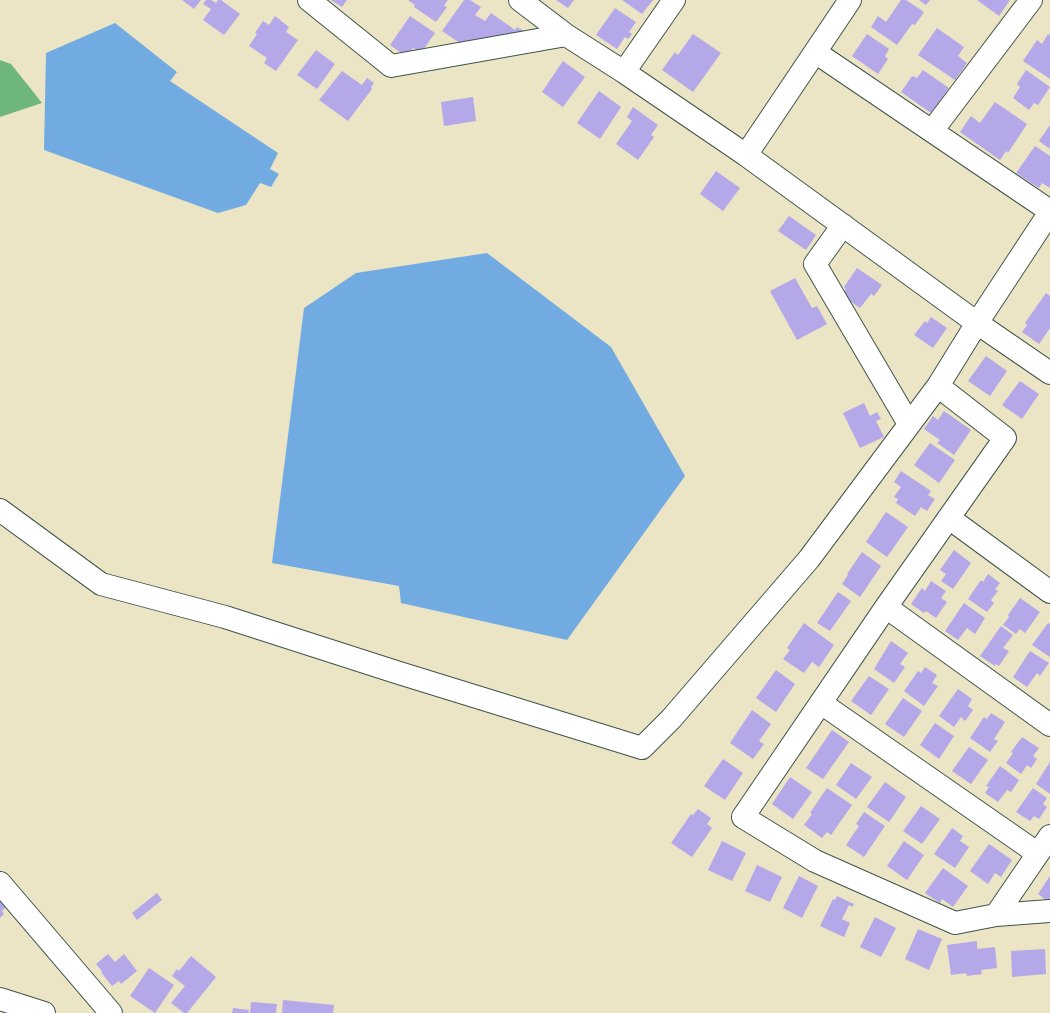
<!DOCTYPE html>
<style>
body{margin:0}
canvas{display:block;background:#ebe4c5}
</style>
<canvas width="1050" height="1013"></canvas>
<script>
const ctx = document.querySelector('canvas').getContext('2d');
ctx.lineJoin = 'round';
function paint(path, color) { ctx.fillStyle = color; ctx.fill(path, 'evenodd'); }
function trace(path, color, width, dash) { ctx.strokeStyle = color; ctx.lineWidth = width; ctx.lineCap = dash ? 'butt' : 'round'; ctx.setLineDash(dash || []); ctx.stroke(path); }
paint(new Path2D(`
 M0,60L11,64L42,103L0,117Z`), '#6eb67c');
paint(new Path2D(`
 M115,23L177,72L170,81L278,153L270,169L279,174L271,187L260,183L246,205L218,213L44,150L46,53Z
 M487,253L611,347L685,476L567,640L401,603L399,586L272,563L304,308L356,273Z`), '#72abe2');
paint(new Path2D(`
 M182,0H201L194,9Z
 M206,0H211L216,3L218,0H221L240,14L224,35L203,20L211,9L203,4Z
 M331,0H347L342,7Z
 M408,0H448L444,6L447,7L436,22L414,7L415,5Z
 M464,0H470L481,7L475,15L485,21L491,13L515,30L517,27L524,31L516,43L469,49L442,31Z
 M556,0H574L568,8Z
 M622,0H653L642,14Z
 M901,0H906L924,12L915,25L912,24L897,45L871,27L878,16L886,22Z
 M919,0H930L926,5Z
 M977,0H1010L999,16Z
 M615,8L636,22L629,32L632,34L628,39L625,37L617,49L596,35Z
 M275,16L289,27L286,32L298,40L276,71L264,63L267,58L249,46L257,34L255,33L263,21L269,25Z
 M410,16L435,33L421,53L413,48L407,57L390,45Z
 M937,28L964,47L958,56L967,63L955,80L918,55Z
 M693,34L721,53L693,92L662,70L675,52L678,55Z
 M867,34L889,49L885,56L888,59L878,74L852,56Z
 M1048,34L1050,35V79L1023,61L1037,40L1042,44Z
 M316,50L335,64L317,89L297,75Z
 M563,61L585,77L563,107L542,92Z
 M923,70L949,88L931,113L901,92L912,76L917,78Z
 M1026,70L1050,87L1038,105L1034,103L1029,110L1013,98L1020,87L1017,84Z
 M342,71L362,85L367,78L374,83L371,87L372,89L348,121L319,100Z
 M599,91L621,107L600,139L577,123Z
 M473,97L476,121L444,126L441,102Z
 M995,102L1027,124L1008,153L1006,151L1000,160L960,132L971,116L980,123Z
 M633,107L658,125L651,135L654,137L638,160L616,144L632,121L627,117Z
 M1050,125V149L1039,141Z
 M1035,146L1050,156V188L1042,183L1039,188L1016,173Z
 M716,171L740,188L723,211L700,194Z
 M789,216L816,235L806,250L778,231Z
 M857,268L882,285L874,296L871,294L860,308L841,295L846,289L844,287Z
 M795,278L812,308L817,306L827,324L797,340L770,291Z
 M1046,293L1050,296V328L1039,344L1022,332L1027,325L1025,323Z
 M931,317L947,328L933,348L914,335L925,321L927,323Z
 M986,356L1007,371L990,396L968,381Z
 M1020,381L1039,394L1022,419L1002,405Z
 M864,403L870,416L877,412L881,419L876,421L884,437L860,448L843,413Z
 M944,411L971,430L954,455L937,443L940,440L924,429L933,416L938,420Z
 M930,443L955,460L939,483L914,465Z
 M901,471L931,491L928,495L935,499L927,511L921,507L915,516L896,503L898,499L894,497L901,487L894,482Z
 M886,512L908,527L887,557L866,542Z
 M954,550L971,563L953,589L941,581L946,574L940,570Z
 M862,552L881,566L860,597L842,584L848,575L847,574Z
 M988,574L1000,583L995,589L998,591L991,600L994,603L987,612L968,599L981,580L983,582Z
 M931,581L946,591L941,598L947,602L936,618L926,611L924,613L911,604L922,588L925,591Z
 M838,592L851,601L830,631L817,623Z
 M1020,598L1040,612L1025,633L1020,629L1016,634L1003,625L1009,617L1008,615Z
 M964,603L985,618L975,634L967,628L958,640L945,631Z
 M804,623L834,645L819,667L812,662L804,673L783,659L790,650L787,648Z
 M1048,623L1050,624V657L1032,645Z
 M1001,626L1013,635L1003,648L1009,651L999,666L996,664L995,666L980,656Z
 M891,641L908,653L900,664L905,667L894,683L874,669Z
 M1030,651L1049,663L1040,676L1037,673L1027,687L1013,677Z
 M925,667L937,675L932,683L938,686L924,706L904,691L918,671L921,673Z
 M776,670L795,684L776,712L756,698Z
 M869,676L889,689L871,715L851,701Z
 M958,689L972,699L968,706L973,710L965,721L961,717L954,727L939,716Z
 M903,698L922,711L904,737L885,724Z
 M752,710L771,724L759,741L764,744L753,759L730,743Z
 M991,713L1005,722L994,739L998,741L990,752L970,738L984,717L987,719Z
 M935,723L954,736L939,759L920,745Z
 M832,730L849,742L823,779L806,768Z
 M1022,737L1039,748L1033,756L1037,759L1031,768L1027,765L1021,774L1006,763L1013,753L1011,752Z
 M969,747L988,760L971,784L952,771Z
 M723,759L743,773L725,800L704,786Z
 M1050,762V794L1036,784Z
 M851,763L872,777L856,799L836,785Z
 M1000,766L1019,780L1011,792L1007,790L998,802L985,793L989,787L986,786Z
 M790,777L812,792L793,819L772,804Z
 M885,782L906,797L889,822L867,807Z
 M827,788L852,805L831,835L827,832L822,838L804,825L812,814L810,813Z
 M1033,788L1047,798L1043,804L1047,807L1039,819L1034,816L1030,821L1016,812Z
 M921,806L940,819L922,844L903,831Z
 M698,809L711,818L707,824L712,828L692,857L671,843L691,814L693,815Z
 M864,812L885,826L864,857L846,845L859,826L856,824Z
 M952,828L963,836L960,841L969,847L955,868L934,854Z
 M722,841L746,853L732,881L708,870Z
 M904,841L924,855L907,880L887,866Z
 M989,844L1012,860L1001,877L995,873L988,884L970,871Z
 M757,865L782,877L770,902L745,891Z
 M943,868L968,886L953,907L942,899L940,903L925,893Z
 M799,876L818,886L802,918L783,908Z
 M1050,876V903L1038,894Z
 M157,893L162,900L137,920L132,913Z
 M837,896L854,904L852,907L849,905L842,919L850,923L844,937L820,926L833,899L835,900Z
 M0,898L7,906L2,911L4,914L0,918Z
 M875,917L896,928L881,957L860,947Z
 M918,929L942,939L929,970L905,959Z
 M977,941V949L995,947L997,968L981,970L982,974L967,976L966,973L951,975L947,945Z
 M1045,949L1046,974L1012,977L1011,951Z
 M108,954L115,962L124,954L137,971L121,984L119,981L112,986L101,972L102,971L96,964Z
 M191,956L216,977L187,1013H184L171,1003L185,986L172,976L177,969L179,971Z
 M149,968L174,985L155,1013L130,996Z
 M283,1000L334,1005L333,1013H282Z
 M251,1002L277,1004L276,1013H250Z
 M233,1008L249,1010L248,1013H232Z`), '#b4a8e8');
const minor = new Path2D(`
 M309,0L391,66L566,35
 M520,0L566,35L624,72L746,155L977,323L1050,373
 M815,52L1050,211
 M624,72L674,0
 M932,131L1031,0
 M746,155L850,0
 M843,225L815,264L909,424
 M938,386L1005,438L886,607L743,817L815,861L955,923L996,915L1050,911
 M0,510L101,584L225,617L396,672L642,748L671,719L809,559L938,386L977,323L1050,212
 M949,518L1050,592
 M886,607L1050,725
 M821,703L1037,853
 M0,883L111,1013
 M996,915L1050,836
 M0,999L44,1013`);
trace(minor, '#3e564a', 24);
trace(minor, '#fff', 22);
</script>
